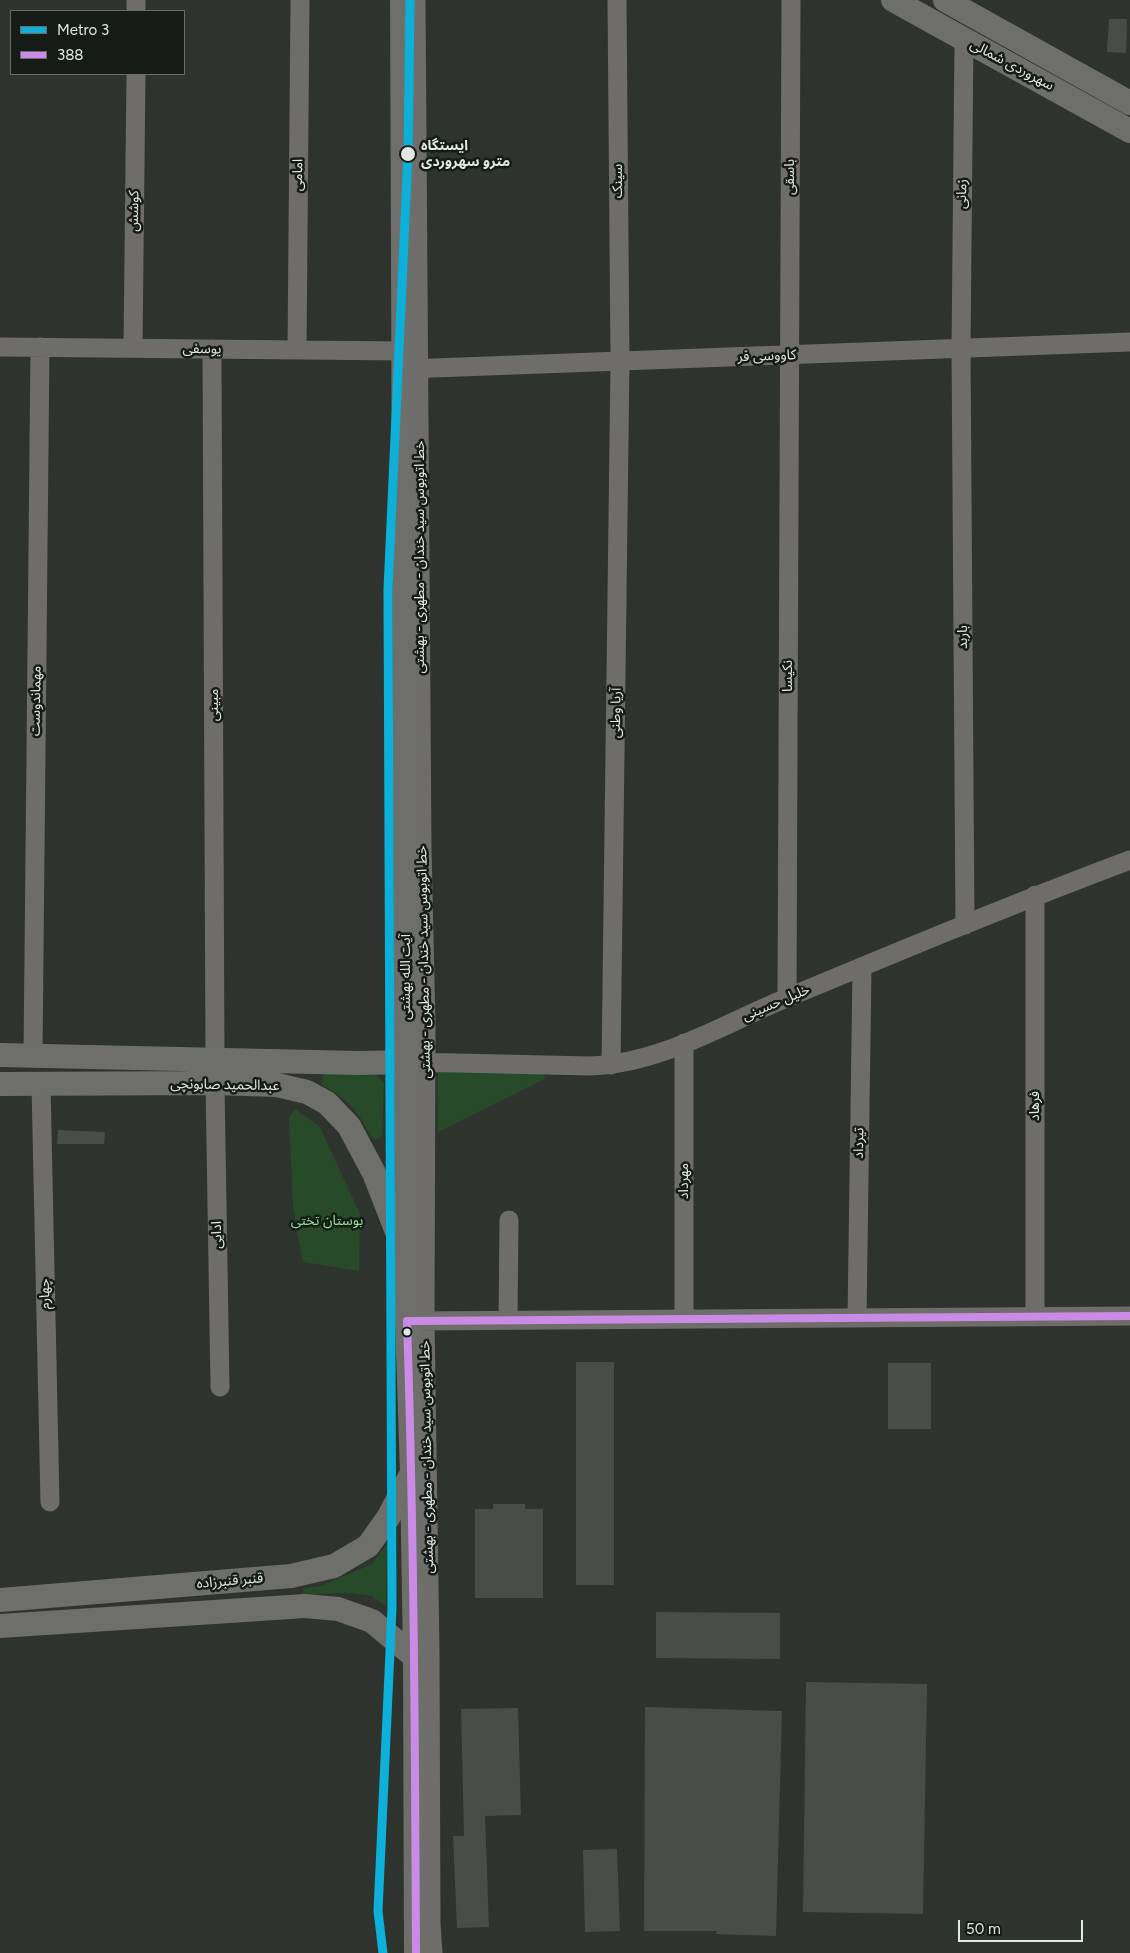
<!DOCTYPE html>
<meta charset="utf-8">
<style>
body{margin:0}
#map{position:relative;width:1130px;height:1953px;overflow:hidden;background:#2e332e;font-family:Figtree,sans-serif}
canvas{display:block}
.legend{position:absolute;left:10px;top:10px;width:175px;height:65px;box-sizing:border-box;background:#171b17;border:1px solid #686d68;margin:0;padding:6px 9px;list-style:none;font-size:15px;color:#e1e7e1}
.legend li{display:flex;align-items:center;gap:10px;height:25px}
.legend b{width:25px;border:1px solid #686d68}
.scale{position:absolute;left:958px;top:1920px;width:125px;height:22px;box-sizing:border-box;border:2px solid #e1e7e1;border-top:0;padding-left:6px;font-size:15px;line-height:18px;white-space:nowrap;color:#e1e7e1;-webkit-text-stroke:4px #171b17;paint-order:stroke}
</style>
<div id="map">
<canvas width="1130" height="1953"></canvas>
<ul class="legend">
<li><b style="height:6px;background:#0db0d8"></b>Metro 3</li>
<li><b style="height:6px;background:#ca8be6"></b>388</li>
</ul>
<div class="scale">50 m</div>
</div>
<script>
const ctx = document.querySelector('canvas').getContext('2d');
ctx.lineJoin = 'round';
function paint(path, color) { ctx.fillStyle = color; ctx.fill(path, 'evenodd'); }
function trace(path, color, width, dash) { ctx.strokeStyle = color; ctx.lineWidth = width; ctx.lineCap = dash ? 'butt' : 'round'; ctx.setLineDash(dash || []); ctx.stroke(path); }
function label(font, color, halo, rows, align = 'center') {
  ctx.font = font + ' Figtree,"Noto Sans Arabic",sans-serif'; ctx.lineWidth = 5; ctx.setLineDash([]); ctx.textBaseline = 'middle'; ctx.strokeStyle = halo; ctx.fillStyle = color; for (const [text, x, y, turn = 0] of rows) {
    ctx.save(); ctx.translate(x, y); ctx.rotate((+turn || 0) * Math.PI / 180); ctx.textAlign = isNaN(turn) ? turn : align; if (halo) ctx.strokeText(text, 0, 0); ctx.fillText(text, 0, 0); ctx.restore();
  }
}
paint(new Path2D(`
 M438,1070L544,1073L545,1079L438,1132Z
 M323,1073L376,1075L384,1083L382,1134L379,1139H373C356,1110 352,1102 322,1085Z
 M295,1109L320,1127L360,1214L359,1271L303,1262L293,1208L289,1118Z
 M387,1544L386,1606L372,1596L351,1593L303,1594V1589L321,1586L372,1564Z`), '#274b28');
paint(new Path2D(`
 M1109,19H1127L1126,53L1107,52Z
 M58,1130L105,1132L104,1144H57Z
 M576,1362H614V1585H576Z
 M888,1363H931V1429H888Z
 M493,1504H525V1509H543V1598H475V1509H493Z
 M656,1612L780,1613V1659L656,1658Z
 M806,1682L927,1684L923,1914L803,1912Z
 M645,1707L782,1711L776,1936L716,1934L717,1931H644Z
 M518,1708L521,1815L485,1816L489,1927L457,1928L453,1836H464L461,1709Z
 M617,1849L620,1931L585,1932L583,1850Z`), '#494d49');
trace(new Path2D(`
 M416,0L422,847L426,1026L425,1321L430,1653L431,1924L433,1953
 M136,11V0
 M964,39L961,348L965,925
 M0,347L403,351
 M133,348L136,74
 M212,349L215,1060
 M297,350L300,0
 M407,369L1130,342
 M787,998L791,0
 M33,1055L40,347
 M413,1062L590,1066C661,1064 725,1023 789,997C902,950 1015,903 1130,860
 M611,1065L620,361L617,0
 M215,1083L220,1387
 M41,1085L50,1502
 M1035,1317V895
 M857,1318L862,968
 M684,1319V1043
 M508,1320L509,1220
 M414,1321L1130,1316`), '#6e6d6c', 19);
trace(new Path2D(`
 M402,0L407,1321L412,1473L415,1657L416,1953
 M893,0L1130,131
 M945,0L1130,103
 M0,1055L359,1063L407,1062
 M0,1084L215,1083L277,1085L307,1092L327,1103L349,1126L374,1173L402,1245
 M0,1600L291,1576L334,1566L368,1546L388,1518L411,1475
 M0,1626L305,1606L338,1609L372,1621L415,1657`), '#6e6e6b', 24);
trace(new Path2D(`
 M416,1953C415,1742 414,1532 407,1321L1130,1316`), '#ca8be6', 8);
trace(new Path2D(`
 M383,1953L378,1911L392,1608L388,589L408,154L410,0`), '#0db0d8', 9);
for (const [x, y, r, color] of [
 [408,154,8,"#e1e7e1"],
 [407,1332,4.5,"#e1e7e1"]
]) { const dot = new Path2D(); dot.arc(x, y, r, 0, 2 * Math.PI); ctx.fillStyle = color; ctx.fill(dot); trace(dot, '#171b17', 2); }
label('14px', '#e1e7e1', '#171b17', [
 ["سهروردی شمالی",1012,65,28],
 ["امامی",298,175,-89],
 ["باسقی",790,177,-90],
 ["سینک",618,181,-90],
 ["زمانی",962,194,-89],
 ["کوشش",134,211,-89],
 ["یوسفی",202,349,1],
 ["کاووسی فر",767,356,-2],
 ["خط اتوبوس سید خندان - مطهری - بهشتی",420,557,-90],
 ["باربد",963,637,-90],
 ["نکیسا",788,676,-90],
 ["مهماندوست",36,701,-89],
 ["مبینی",214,705,-90],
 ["آریا وطنی",616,713,-89],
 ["خط اتوبوس سید خندان - مطهری - بهشتی",424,962,-91],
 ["آیت الله بهشتی",406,977,-90],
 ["خلیل حسینی",776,1003,-23],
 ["عبدالحمید صابونچی",225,1085,1],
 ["فرهاد",1035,1106,-90],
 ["تیرداد",859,1143,-89],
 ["مهرداد",684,1181,-90],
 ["ادایی",217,1235,-91],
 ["چهارم",45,1294,-91],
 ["خط اتوبوس سید خندان - مطهری - بهشتی",427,1457,-91],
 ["قنبر قنبرزاده",230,1581,-5]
]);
label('bold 14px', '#e1e7e1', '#171b17', [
 ["ایستگاه",421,146],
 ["مترو سهروردی",421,162]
], 'left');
label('14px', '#8ce28d', '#171b17', [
 ["بوستان تختی",327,1221]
]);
</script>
